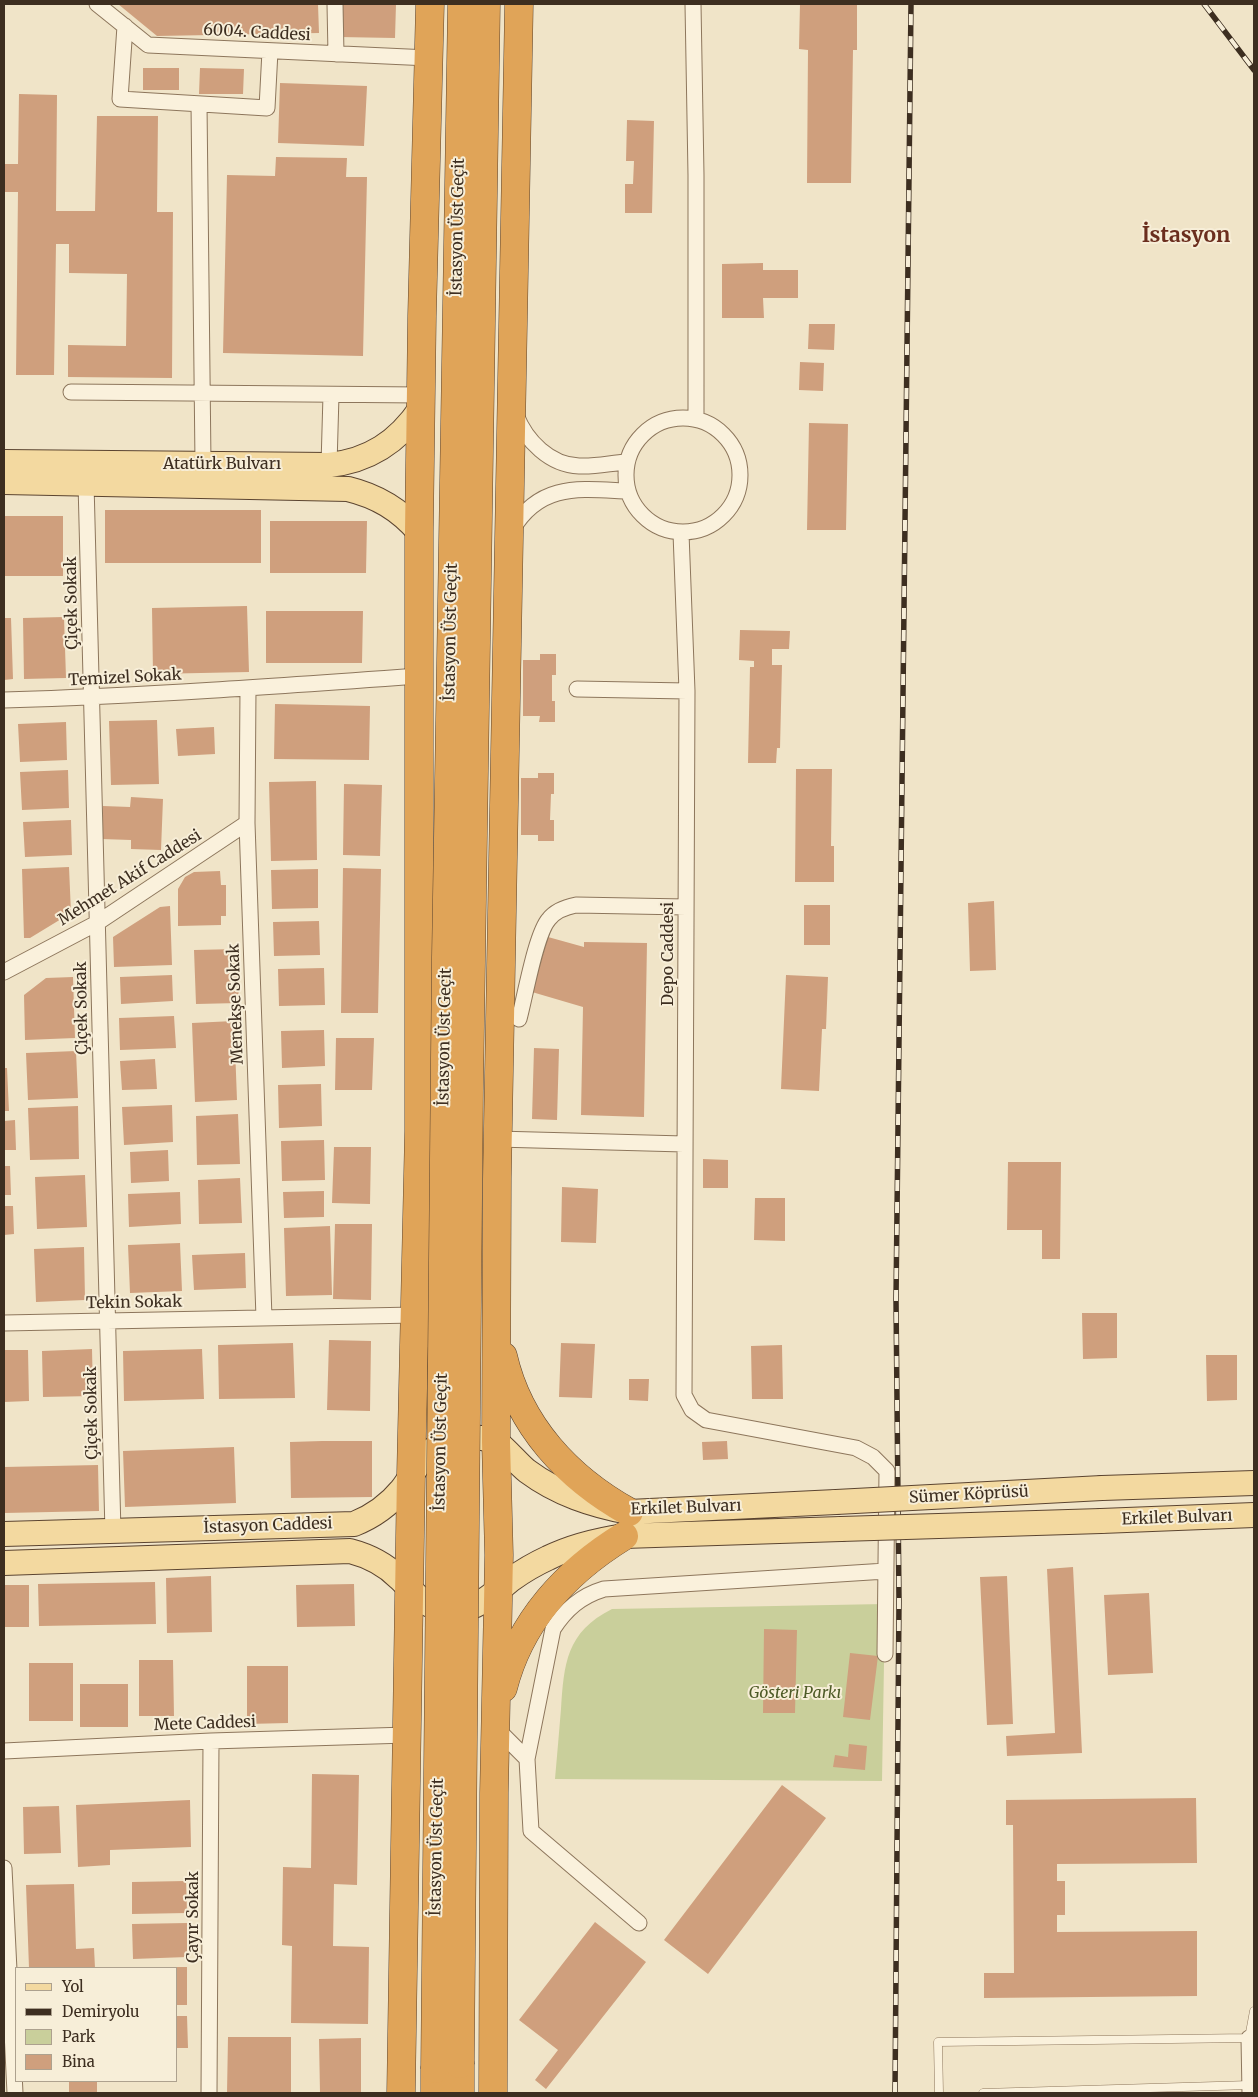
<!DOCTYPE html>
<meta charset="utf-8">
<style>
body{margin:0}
#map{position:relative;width:1258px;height:2097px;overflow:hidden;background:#f0e4c8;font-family:Merriweather,serif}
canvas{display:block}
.frame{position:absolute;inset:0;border:5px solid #3d2e20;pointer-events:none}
.legend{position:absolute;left:15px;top:1967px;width:162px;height:115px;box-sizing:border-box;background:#f7eed8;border:1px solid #ada18e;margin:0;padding:6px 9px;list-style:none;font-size:15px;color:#3d2e20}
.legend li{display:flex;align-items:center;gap:10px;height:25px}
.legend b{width:25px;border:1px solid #ada18e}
</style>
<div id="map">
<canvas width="1258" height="2097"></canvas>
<div class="frame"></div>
<ul class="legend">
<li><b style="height:6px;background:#f3d9a0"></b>Yol</li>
<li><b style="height:6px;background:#3d2e20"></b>Demiryolu</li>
<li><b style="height:14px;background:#c9cf9b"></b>Park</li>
<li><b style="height:14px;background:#cf9f7d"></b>Bina</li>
</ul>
</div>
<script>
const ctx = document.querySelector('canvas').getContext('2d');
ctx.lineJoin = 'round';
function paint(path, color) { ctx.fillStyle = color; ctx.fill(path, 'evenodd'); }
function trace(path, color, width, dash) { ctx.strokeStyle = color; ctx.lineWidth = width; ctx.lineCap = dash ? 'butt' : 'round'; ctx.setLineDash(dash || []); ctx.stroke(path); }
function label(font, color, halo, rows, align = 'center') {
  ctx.font = font + ' Merriweather,serif'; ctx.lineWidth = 4; ctx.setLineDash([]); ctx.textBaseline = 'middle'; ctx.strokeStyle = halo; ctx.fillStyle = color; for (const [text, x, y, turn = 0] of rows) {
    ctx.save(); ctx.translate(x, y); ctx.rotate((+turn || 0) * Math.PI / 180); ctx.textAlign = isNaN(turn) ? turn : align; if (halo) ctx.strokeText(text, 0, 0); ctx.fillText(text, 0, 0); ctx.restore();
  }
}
paint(new Path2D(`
 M885,1604L882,1781L555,1779C557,1756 559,1733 561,1709C564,1664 566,1632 612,1609Z`), '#c9cf9b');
paint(new Path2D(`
 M118,4H318L319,33L157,36Z
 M340,4H396L395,38L339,37Z
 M800,4H857V50H853L851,183H807L808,50L799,49Z
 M143,68H179V90H143Z
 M200,68L244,69L243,94H199Z
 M280,83L367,86L364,146L278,143Z
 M19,94L57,95L56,211H95L97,116H158L157,212H173L172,378L68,377V345L126,346L127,274L69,273V244H56L54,375H16L18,192H4V164H18Z
 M627,120L654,121L652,213H625V184H633L634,161H626Z
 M276,157L347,158L346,177H367L363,356L223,353L227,175L275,176Z
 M763,263V270H798V298H763L764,318H722V264Z
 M809,324H835L834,350L808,349Z
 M800,362L824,363L823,391L799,390Z
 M809,423L848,424L846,530H807Z
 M105,510H261V563H105Z
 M4,516H63V576H4Z
 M270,521H367L366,573H270Z
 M247,606L249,672L153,674L152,608Z
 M266,611H363L362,663H266Z
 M64,617L66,678L24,679L23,618Z
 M4,618H11L13,679L4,680Z
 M740,630L790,631L789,649H772V665H782L780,748H777L776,763H748L750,667H754V661L739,660Z
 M540,654H556V675H552V701H555V722H539L540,716H523V660H540Z
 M275,704L370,706L369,760L274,759Z
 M157,720L159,784L111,785L109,721Z
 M66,722L67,760L20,762L18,724Z
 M214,727L215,754L178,756L176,729Z
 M796,769H832L831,846H834V882H795Z
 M68,770L69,808L22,810L20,772Z
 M538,773H554V794H551L550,820H554V841H538V835H521V778H538Z
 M316,781L317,860L271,861L269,782Z
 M344,784L382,785L380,856L343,855Z
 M131,797L163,799L161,850L131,849V840L101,839L103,806L130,807Z
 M71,820L72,855L25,857L23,822Z
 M69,867L71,913L30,938H24L22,869Z
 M343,868L381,869L378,1013H341Z
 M318,869V908L272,909L271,870Z
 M220,871L221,885H226V916H221V925L178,926V889L185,877L194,872Z
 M994,901L996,970L970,971L968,903Z
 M804,905H830V945H804Z
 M170,906L172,965L114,967L113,937L160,907Z
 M319,921L320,955L274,956L273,922Z
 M548,937L584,947V942L647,943L644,1117L581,1115L583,1007L532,992Z
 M237,949L239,1003L196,1004L194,950Z
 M324,968L325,1005L279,1006L278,969Z
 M172,975L173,1001L121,1004L120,977Z
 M786,975L828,977L826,1029H822L819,1091L781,1089Z
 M73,977L75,1038L25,1040L24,995L46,978Z
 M174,1016L176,1048L120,1050L119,1018Z
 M234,1021L237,1100L195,1102L192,1023Z
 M324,1030L325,1066L282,1068L281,1031Z
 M336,1038H374L372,1090H335Z
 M534,1048L559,1049L557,1120L532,1119Z
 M76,1051L78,1098L28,1100L26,1053Z
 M155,1059L157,1089L122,1090L120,1061Z
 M4,1068H7L9,1111H4Z
 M321,1084L322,1126L279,1128L278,1085Z
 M172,1105L173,1142L124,1145L122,1107Z
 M78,1106L79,1159L30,1160L28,1108Z
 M238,1114L240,1164L197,1165L196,1116Z
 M15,1120L16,1150H4V1121Z
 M324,1140L325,1180L282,1181L281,1141Z
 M334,1147H371L370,1204L332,1203Z
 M168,1150L169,1181L131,1183L130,1152Z
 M703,1159L728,1160V1188H703Z
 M1008,1162H1061L1060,1259H1042V1230H1007Z
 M4,1166H10L11,1195H4Z
 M85,1175L87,1227L37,1229L35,1177Z
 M240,1178L242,1223L199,1224L198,1180Z
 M562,1187L598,1189L596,1243L561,1242Z
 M324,1191V1217L284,1218L283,1192Z
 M180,1192L181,1224L129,1227L128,1194Z
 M755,1198H785V1241L754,1240Z
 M4,1206H13L14,1234L4,1235Z
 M335,1224H372L371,1300L333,1299Z
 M330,1226L332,1295L286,1296L284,1228Z
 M180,1243L182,1291L130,1293L128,1245Z
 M84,1247L85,1300L36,1302L34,1249Z
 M245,1253L246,1288L194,1290L192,1255Z
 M1082,1313H1117V1358L1083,1359Z
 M329,1340L371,1341L370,1411L327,1410Z
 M293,1343L295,1398L219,1399L218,1345Z
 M561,1343L595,1344L592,1398L559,1397Z
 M782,1345L783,1399H752L751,1346Z
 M92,1349L93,1396L43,1397L42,1351Z
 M202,1349L204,1399L124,1401L123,1351Z
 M4,1350H28L29,1401L4,1402Z
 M1206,1355H1237V1400L1207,1401Z
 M629,1379H649L648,1401L629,1400Z
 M322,1441H372V1497L291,1498L290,1442Z
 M727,1441L728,1459L703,1460L702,1442Z
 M234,1447L236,1503L125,1507L123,1451Z
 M98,1465L99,1511L4,1513V1467Z
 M1073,1567L1082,1753L1007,1756L1006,1736L1055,1733L1047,1569Z
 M211,1576L212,1632L167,1633L166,1578Z
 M1007,1576L1013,1724L987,1725L980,1577Z
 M155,1582L156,1624L39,1626L38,1584Z
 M354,1584L355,1626L297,1627L296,1585Z
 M4,1585H29V1627H4Z
 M1149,1593L1153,1673L1108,1675L1104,1595Z
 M764,1629L797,1630L795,1713H763Z
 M850,1653L878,1656L870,1720L843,1717Z
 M139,1660H173L174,1716H139Z
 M29,1663H73V1721H29Z
 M247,1666H288V1723L247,1724Z
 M80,1684H128V1727H80Z
 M849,1744L867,1746L865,1770L833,1767L835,1755L848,1757Z
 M312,1774L359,1775L357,1885L334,1884L333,1946L369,1947L368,2024L291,2023L292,1946L282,1945L283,1867L311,1868Z
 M782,1785L826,1818L708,1974L664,1940Z
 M1196,1798L1197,1863L1057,1864V1881H1065V1915H1057V1932L1197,1931V1996L984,1998V1973H1014L1013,1825H1006V1800Z
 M190,1800L191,1847L110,1850V1865L78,1867L76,1805Z
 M59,1806L61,1853L24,1854L23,1807Z
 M186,1881L187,1913L132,1914V1882Z
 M74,1884L76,1949L94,1948L95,1968H29L26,1885Z
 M595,1922L646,1962L546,2089L535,2080L558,2050L519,2020Z
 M187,1923V1957L133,1959L132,1924Z
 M176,1967H187V2005H176Z
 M176,2016H187L188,2048H176Z
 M228,2037H291V2093H227Z
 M361,2038V2093H320L319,2039Z
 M69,2081H97V2093H69Z`), '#cf9f7d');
const lane = new Path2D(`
 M939,2093L938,2042L1249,2038L1254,2011
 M983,2093L1250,2085`);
const street = new Path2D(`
 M97,4L148,45L429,58
 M335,4L336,54
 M693,4L696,175V419
 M125,26L120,99L267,108L270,51
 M199,104L203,463
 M71,392L421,395
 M516,415C526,441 550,465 579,466C595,467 611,463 626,462
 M626 475a57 57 0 1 1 114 0a57 57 0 1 1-114 0Z
 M329,465L331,395
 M86,483L113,1532
 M512,530C540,482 581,489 627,491
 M681,533L687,691L684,1395L692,1410L706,1420L856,1448L873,1457L887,1471L885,1654
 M248,689L247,823L264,1318
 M577,689L687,691
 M4,700C142,696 280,686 418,676
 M4,972L97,923L247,823
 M519,1019C525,997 536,933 549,919C556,910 566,907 576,905L686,907
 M497,1139L684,1144
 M4,1323L415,1315
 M496,1728L527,1759L531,1831L639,1923
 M4,1751L211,1741L407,1735
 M527,1759L553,1629C566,1609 581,1596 604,1589L886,1571
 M4,1868L15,2093
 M209,2093L211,1741
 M1250,2093L1249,2038H1254`);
const primary = new Path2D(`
 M4,462L329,465C369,461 398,442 421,408
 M4,482L348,489C377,496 399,509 419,532
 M1102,1488L1254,1483
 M1101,1521L1254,1515
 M4,1534L354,1524C374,1516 389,1505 402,1489C415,1472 421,1454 442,1444C457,1436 477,1435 494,1441C502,1444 518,1464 527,1471C558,1494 592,1505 629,1512L836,1502
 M4,1563L350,1551C369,1556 385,1564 399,1578C413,1591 422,1605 441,1609C472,1616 490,1596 512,1579C523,1571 535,1564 548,1558C572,1546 598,1540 624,1536L841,1529`);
const highway = new Path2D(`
 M503,1356C519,1426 568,1478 629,1512
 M503,1688C520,1621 567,1571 624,1536
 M460,2064V2093
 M401,2093L411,1474L419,1131V532L422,316L430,4
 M435,2093V2069
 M493,2093L494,1793L499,1555L496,1442L497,1178L519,4`);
trace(lane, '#8d765c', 9);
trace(street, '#8d765c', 17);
trace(primary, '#5b4430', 26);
trace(highway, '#5b4430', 29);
trace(lane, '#faf1dc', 8);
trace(street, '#faf1dc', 15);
trace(primary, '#f3d9a0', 24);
trace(highway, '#e0a458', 28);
const rail = new Path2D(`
 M1204,4L1254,70
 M895,2093L899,1601L896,1299L911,4`);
trace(rail, '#3d2e20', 5.5);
trace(rail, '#f7eed8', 4, [11]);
const primaryBridge = new Path2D(`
 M836,1502L1102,1488
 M841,1529L1101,1521`);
const highwayBridge = new Path2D(`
 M460,2064L469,1090L486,4
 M435,2069L446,957L462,4`);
trace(primaryBridge, '#5b4430', 26, []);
trace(highwayBridge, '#5b4430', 29, []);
trace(primaryBridge, '#f3d9a0', 24);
trace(highwayBridge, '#e0a458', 28);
label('16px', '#3d2e20', '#f7eed8', [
 ["6004. Caddesi",257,33,3],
 ["İstasyon Üst Geçit",458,227,-89],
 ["Atatürk Bulvarı",222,464],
 ["Çiçek Sokak",72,603,-91],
 ["İstasyon Üst Geçit",451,632,-89],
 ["Temizel Sokak",125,678,-3],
 ["Mehmet Akif Caddesi",130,878,-32],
 ["Depo Caddesi",668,954,-90],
 ["Menekşe Sokak",236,1004,-92],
 ["Çiçek Sokak",82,1008,-91],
 ["İstasyon Üst Geçit",445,1037,-89],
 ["Tekin Sokak",134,1303,-1],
 ["Çiçek Sokak",92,1413,-91],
 ["İstasyon Üst Geçit",441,1442,-89],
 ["Sümer Köprüsü",969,1495,-3],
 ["Erkilet Bulvarı",686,1508,-2],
 ["Erkilet Bulvarı",1177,1518,-2],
 ["İstasyon Caddesi",268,1526,-2],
 ["Mete Caddesi",205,1724,-2],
 ["İstasyon Üst Geçit",437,1847,-89],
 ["Çayır Sokak",193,1917,-90]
]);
label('italic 16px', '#4d5a26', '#f7eed8', [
 ["Gösteri Parkı",795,1693]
]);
label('bold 21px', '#6b2e1e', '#f7eed8', [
 ["İstasyon",1186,236]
]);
</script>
